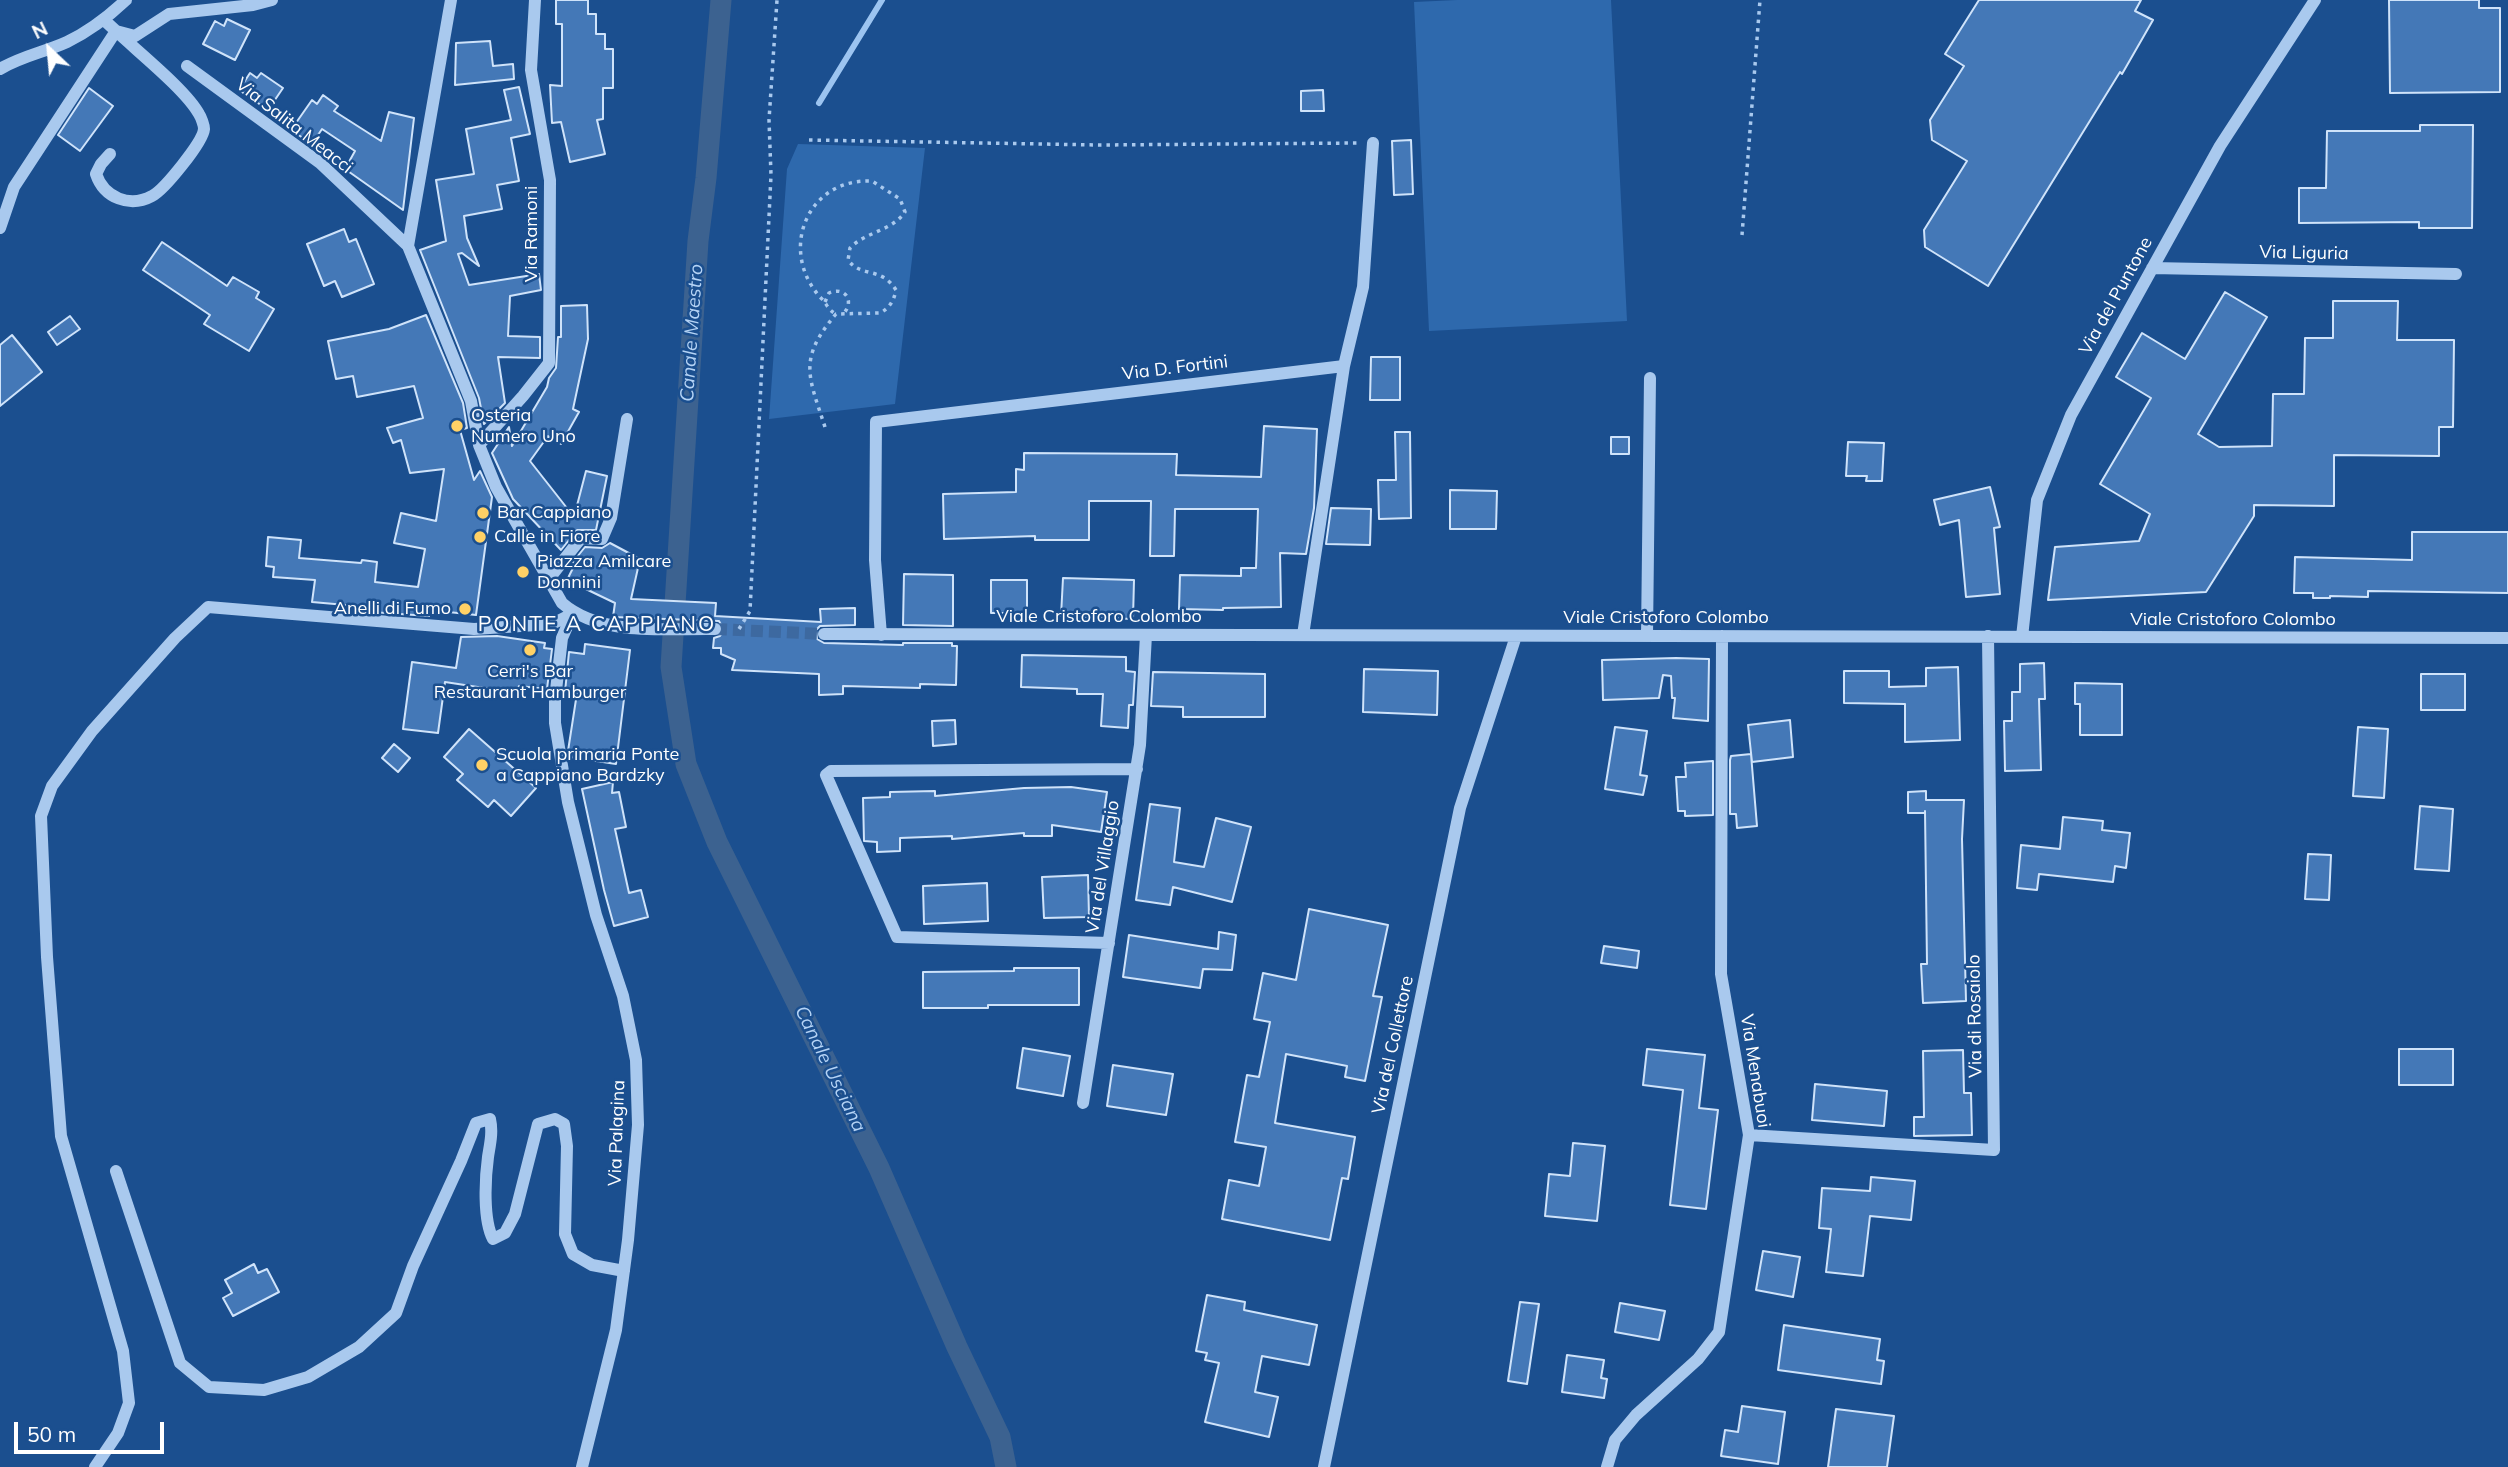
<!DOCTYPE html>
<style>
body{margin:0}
#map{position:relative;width:2508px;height:1467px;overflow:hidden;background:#1b4f8f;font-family:Mulish,sans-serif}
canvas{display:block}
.north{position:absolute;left:14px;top:14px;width:70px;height:70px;-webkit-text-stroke:5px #1b4f8f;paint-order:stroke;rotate:334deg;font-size:19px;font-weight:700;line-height:28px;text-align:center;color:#fff}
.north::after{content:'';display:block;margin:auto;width:24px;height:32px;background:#fff;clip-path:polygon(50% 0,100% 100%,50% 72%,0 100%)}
.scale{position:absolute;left:14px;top:1422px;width:150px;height:32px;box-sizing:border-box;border:4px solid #fff;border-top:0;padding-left:9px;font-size:21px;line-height:24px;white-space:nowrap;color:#fff;-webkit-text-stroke:5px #1b4f8f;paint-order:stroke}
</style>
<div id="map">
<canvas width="2508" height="1467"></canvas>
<div class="north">N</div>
<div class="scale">50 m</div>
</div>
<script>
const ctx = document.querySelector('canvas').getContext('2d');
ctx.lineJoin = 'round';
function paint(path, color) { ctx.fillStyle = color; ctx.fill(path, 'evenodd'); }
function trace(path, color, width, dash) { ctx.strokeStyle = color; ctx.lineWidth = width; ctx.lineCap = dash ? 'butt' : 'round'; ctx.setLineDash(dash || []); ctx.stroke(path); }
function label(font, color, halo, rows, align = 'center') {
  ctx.font = font + ' Mulish,sans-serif'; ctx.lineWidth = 5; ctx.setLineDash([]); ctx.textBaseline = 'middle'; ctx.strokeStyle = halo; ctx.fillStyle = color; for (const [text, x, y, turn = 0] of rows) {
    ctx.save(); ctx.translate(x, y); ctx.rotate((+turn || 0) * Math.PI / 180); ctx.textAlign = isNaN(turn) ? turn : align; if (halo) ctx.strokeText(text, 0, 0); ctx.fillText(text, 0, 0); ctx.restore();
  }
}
paint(new Path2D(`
 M1457,0H1611L1627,321L1429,331L1414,2Z
 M798,144L925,148L895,404L769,419L787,169Z`), '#2e69ad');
trace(new Path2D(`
 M819,103L882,0`), '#9cc4f0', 6);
trace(new Path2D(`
 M721,0L706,178L698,241L671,667L686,764L717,842L879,1168L957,1347L1000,1437L1006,1467`), '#3c6290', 21);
const building = new Path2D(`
 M556,0H588V14H596V34H605V49H613V88H603V119L597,120L605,154L570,162L561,122L552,123L550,85L562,86V24H556Z
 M1979,0H2141L2135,11L2153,20L2122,74L2120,72L1988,286L1925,247L1924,230L1967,161L1932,140L1930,120L1964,66L1945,54Z
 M2389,0H2479V8H2500V92L2390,93Z
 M227,19L250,30L235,60L203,44L215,21L224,26Z
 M490,41L493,66L513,64L514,79L455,85L456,43Z
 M250,73L257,78L261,73L283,88L268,110L239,90Z
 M519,87L530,134L511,138L519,181L497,185L502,209L464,216L467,238L479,266L462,253L458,254L469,285L539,274L541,290L510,296L508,336L540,337V358L498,357L505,403L484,424L479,398L420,250L446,241L436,180L474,174L466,129L511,120L504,90Z
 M89,88L113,106L80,151L58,135Z
 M1323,90L1324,111H1301V91Z
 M323,95L338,106L334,111L381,141L389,112L414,118L403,210L345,169L355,151L322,129L312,144L291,130L312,100L317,104Z
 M2420,125H2473L2472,228H2419V222L2299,223V188H2326L2327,131H2420Z
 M1411,140L1413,194L1394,195L1392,141Z
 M344,229L349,242L356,239L374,284L342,297L335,281L324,286L307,244Z
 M162,242L227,286L233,277L259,292L256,298L274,309L249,351L204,324L210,315L143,270Z
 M2225,292L2267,317L2198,434L2219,447L2272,446L2273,394H2304L2305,338H2333V301H2398L2397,340H2454L2453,427H2439V456L2334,455V506L2254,505V516L2206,592L2048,600L2055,547L2139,541L2150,514L2100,484L2151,398L2116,377L2142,333L2185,359Z
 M587,305L588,339L573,409L579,412L561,444L548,436L530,461L574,517L586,471L607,476L596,530H577L561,550L513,499L492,453L509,427L512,446L547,387L549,378L556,368L558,337H561V306Z
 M426,315L463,403L467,428L460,430L474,480L480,471L492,497L476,615L430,610L429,616L357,611V606L312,602L315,580L273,577L274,567L266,566L268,537L301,540L299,558L361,563L362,560L377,562L375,582L418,587L425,549L394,543L401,513L436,521L444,469L410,473L401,440L393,443L387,428L423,418L414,386L357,397L353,376L336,379L328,341L389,329Z
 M70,316L80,329L57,345L48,332Z
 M12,335L42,372L0,406V345Z
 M1371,357H1400V400H1370Z
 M1264,426L1317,429L1314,508L1306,554L1280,553L1281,607L1223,608V610L1179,609L1180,575L1241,576V568H1256L1258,509H1175L1174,556H1150L1151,501H1089V540H1035V536L944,539L943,494L1016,492V469L1024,470V453L1177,454L1176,475L1261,477Z
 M1395,432H1410L1411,518L1379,519L1378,480H1396Z
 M1611,437H1629V454H1611Z
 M1848,442L1884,443L1882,481H1866L1867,476H1846Z
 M1990,487L2000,527L1994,528L2000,594L1966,597L1959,520L1940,525L1934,500Z
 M1450,490L1497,491L1496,529H1450Z
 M1331,508L1371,509L1370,545L1326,544Z
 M2412,532H2508V593L2368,591V597L2330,596V598H2313V593H2294L2295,557L2412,560Z
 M610,543L640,559L631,599L716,603L715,616L821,622L820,609L855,608V625L820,626L816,630L817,639L824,643L903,645V643H952V646H957L956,685L920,684V688L843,686V694L819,695V674L732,670L735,660L721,654V648H713L714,638L720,636L724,630L719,621L613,617L615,603L567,580L575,564L573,562L585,547L602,548Z
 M904,574L953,575V626L903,625Z
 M1063,578L1134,580L1133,619L1061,616Z
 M991,580H1027V613H991Z
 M497,636L545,643L544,648L552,649L547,689L519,686L517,693L445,682L438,733L403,729L412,662L456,668L461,637Z
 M585,644L630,650L616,764L570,757L568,751L577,693L565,692L569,652L584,654Z
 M1022,655L1126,657V671L1135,672L1133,705H1129L1128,728L1101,726L1103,694H1077V689L1021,687Z
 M1676,658L1709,659L1708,721L1673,718L1675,698H1672L1671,676L1663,675L1659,698L1603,700L1602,660Z
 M2044,663L2045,699H2039L2041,770L2005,771L2004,721H2012V692H2020V664Z
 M1958,667L1960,740L1905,742V704L1844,703V671H1889V687L1926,686V668Z
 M1364,669L1438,671L1437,715L1363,712Z
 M1153,672L1265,674V717H1183V707L1151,706Z
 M2421,674H2465V710H2421Z
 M2075,683L2122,684V735H2080V704H2075Z
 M955,720L956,744L933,746L932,721Z
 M1790,720L1793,757L1752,762L1748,725Z
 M1615,727L1647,731L1640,775L1647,776L1643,795L1605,789Z
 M2358,727L2388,729L2384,798L2353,796Z
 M469,729L536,788L511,816L494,800L488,807L457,780L463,774L444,757Z
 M394,744L410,758L398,772L382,758Z
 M1751,754L1757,826L1737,828L1736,814H1730V760L1731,756Z
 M1713,761V815L1685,816V811H1678L1676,777H1686L1685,763Z
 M613,782L612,793L619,792L626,827L615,829L629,893L641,890L648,917L614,926L604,890L582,789Z
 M1071,787L1107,792L1101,832L1052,825V836H1024V833L952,839V836L900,838V851L877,852V842L864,841L863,798L890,797V792L935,791V796L1024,788Z
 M1926,791V800H1964L1962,839L1966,1001L1923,1003L1921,964H1927L1925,811V813H1908V792Z
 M1150,804L1180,808L1174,862L1204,867L1216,818L1251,827L1232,902L1173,887L1170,905L1136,900Z
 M2420,806L2453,809L2449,871L2415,869Z
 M2063,817L2103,821L2102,830L2130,833L2126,868L2115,866L2113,882L2039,874L2037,890L2017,888L2021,845L2060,849Z
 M2308,854L2331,855L2329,900L2305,899Z
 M1088,875L1089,917L1044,918L1042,877Z
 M987,883L988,921L924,924L923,886Z
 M1309,909L1388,925L1373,996L1382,997L1365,1081L1345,1077L1347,1066L1286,1054L1275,1123L1355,1137L1348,1179L1342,1178L1330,1240L1222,1219L1229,1180L1259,1186L1266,1147L1235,1142L1247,1075L1259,1077L1270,1022L1254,1019L1263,973L1296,980Z
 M1219,932L1236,935L1232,970L1203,969L1200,988L1123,977L1129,935L1218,949Z
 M1604,946L1639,951L1637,968L1601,963Z
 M1014,968H1079V1005H988V1008H923V972L1014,971Z
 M1023,1048L1070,1056L1063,1096L1017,1088Z
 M1647,1049L1705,1055L1699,1108L1718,1110L1706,1209L1670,1205L1683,1090L1643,1085Z
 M2399,1049H2453V1085H2399Z
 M1963,1050L1964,1093H1971L1972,1135L1914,1136V1117H1924L1923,1051Z
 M1113,1065L1173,1074L1166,1115L1107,1106Z
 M1815,1084L1887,1091L1884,1126L1812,1120Z
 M1573,1143L1605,1146L1597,1221L1545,1216L1549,1174L1570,1176Z
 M1871,1177L1915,1181L1911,1220L1870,1216L1863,1276L1826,1272L1831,1229L1819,1228L1822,1188L1870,1191Z
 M1763,1251L1800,1257L1793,1297L1756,1290Z
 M254,1264L258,1273L267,1269L279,1292L233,1316L223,1298L232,1293L225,1280Z
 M1207,1295L1245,1302L1244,1310L1317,1325L1309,1365L1262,1356L1255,1392L1278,1397L1269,1437L1205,1422L1219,1363L1205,1360L1207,1353L1196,1351Z
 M1520,1302L1539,1304L1527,1384L1508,1381Z
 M1620,1303L1665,1311L1659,1340L1615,1332Z
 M1784,1325L1880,1339L1877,1360L1884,1361L1881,1384L1778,1370Z
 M1567,1355L1604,1360L1601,1378L1607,1379L1604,1398L1562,1392Z
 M1742,1406L1785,1412L1778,1464L1721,1456L1725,1430L1738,1432Z
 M1836,1409L1894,1416L1887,1467H1828Z`);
paint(building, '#4478b7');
trace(building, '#cfe3fa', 2);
trace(new Path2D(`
 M715,629L824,634`), '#3d69a0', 12, [12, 6]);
trace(new Path2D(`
 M809,140L1099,145L1357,143
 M1742,235L1760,0
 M825,302L829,293C844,286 855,300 844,313
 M825,427C808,375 798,359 836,314L880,313C890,308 894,300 896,290C881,266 861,278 848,260L850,248C865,232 892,231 905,212L900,199L872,181C806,178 778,252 821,298C827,304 828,310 836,314
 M739,629L750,611L771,175L769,120L777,0`), '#a9c9ee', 3.5, [3.5, 5]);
trace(new Path2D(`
 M451,0L408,246L471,401L479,445L496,487L562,603C601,637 666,628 715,629
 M104,20L116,31L135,36L169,14L253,5L272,0
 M187,66L320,163L408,246
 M0,69C22,56 45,52 67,42C90,31 108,17 126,0
 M0,228L14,187L116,31C137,51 186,90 199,114C201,117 204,125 204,129C203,142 164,190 152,196C130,208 104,198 96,174L101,164L110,154
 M2152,268L2456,274
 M1344,366L1363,287L1373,143
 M479,445L523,396L549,363L550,180L531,70L535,0
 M548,580L581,538L602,539L611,518L627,419
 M573,613L562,638L555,699V723L568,802L596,915L623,996L636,1060L638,1125L628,1240L616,1330L582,1467
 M824,634L2508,638
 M881,635L875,560L876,422L1344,366L1303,635
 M1647,636L1650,378
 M2022,637L2037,500L2071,415L2220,146L2315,0
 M1109,943L897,937L826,775L831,771L1137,769
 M1083,1103L1140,745L1146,635
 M1749,1135L1994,1150L1988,636
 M116,1171L180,1363L209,1387L264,1390L308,1377L359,1347L396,1313L413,1266L461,1161L476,1123L490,1119C493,1132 490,1144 488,1157C485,1179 483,1220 493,1239L505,1233L515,1214L538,1124L555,1119L564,1124L567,1146L565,1234L573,1254L592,1265L624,1271
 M95,1467L118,1433L129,1403L123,1351L61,1136L47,957L41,816L52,786L92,731L175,638L208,607L474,629L552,624L574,613
 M1324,1467L1460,808L1516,636
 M1607,1467L1615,1440L1636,1415L1698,1359L1719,1332L1749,1135L1721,974L1722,636`), '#a9c9ee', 12);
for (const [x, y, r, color] of [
 [457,426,7,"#ffd166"],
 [483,513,7,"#ffd166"],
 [480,537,7,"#ffd166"],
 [523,572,7,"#ffd166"],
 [465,609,7,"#ffd166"],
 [530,650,7,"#ffd166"],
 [482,765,7,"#ffd166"]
]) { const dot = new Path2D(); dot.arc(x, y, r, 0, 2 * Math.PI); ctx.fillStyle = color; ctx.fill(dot); trace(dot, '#1b4f8f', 2.5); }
label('18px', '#fff', '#1b4f8f', [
 ["Via Salita Meacci",294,126,38],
 ["Via Ramoni",532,234,-90],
 ["Via Liguria",2304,253,1],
 ["Via del Puntone",2116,296,-61],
 ["Via D. Fortini",1175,368,-7],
 ["Viale Cristoforo Colombo",1099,617],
 ["Viale Cristoforo Colombo",1666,618],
 ["Viale Cristoforo Colombo",2233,620],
 ["Via del Villaggio",1103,867,-81],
 ["Via di Rosaiolo",1975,1016,-91],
 ["Via del Collettore",1393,1045,-78],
 ["Via Menabuoi",1755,1071,81],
 ["Via Palagina",617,1133,-88]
]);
label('18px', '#fff', '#1b4f8f', [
 ["Osteria",471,416],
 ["Numero Uno",471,437],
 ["Bar Cappiano",497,513],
 ["Calle in Fiore",494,537],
 ["Piazza Amilcare",537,562],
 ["Donnini",537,583],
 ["Anelli di Fumo",451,609,"right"],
 ["Cerri's Bar",530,672,"center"],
 ["Restaurant Hamburger",530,693,"center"],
 ["Scuola primaria Ponte",496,755],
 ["a Cappiano Bardzky",496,776]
], 'left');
label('italic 19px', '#b5d3f5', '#1b4f8f', [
 ["Canale Maestro",692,333,-86],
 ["Canale Usciana",830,1069,64]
]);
ctx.letterSpacing = '2px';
label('21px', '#fff', '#1b4f8f', [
 ["PONTE A CAPPIANO",597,625]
]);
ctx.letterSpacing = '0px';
</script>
